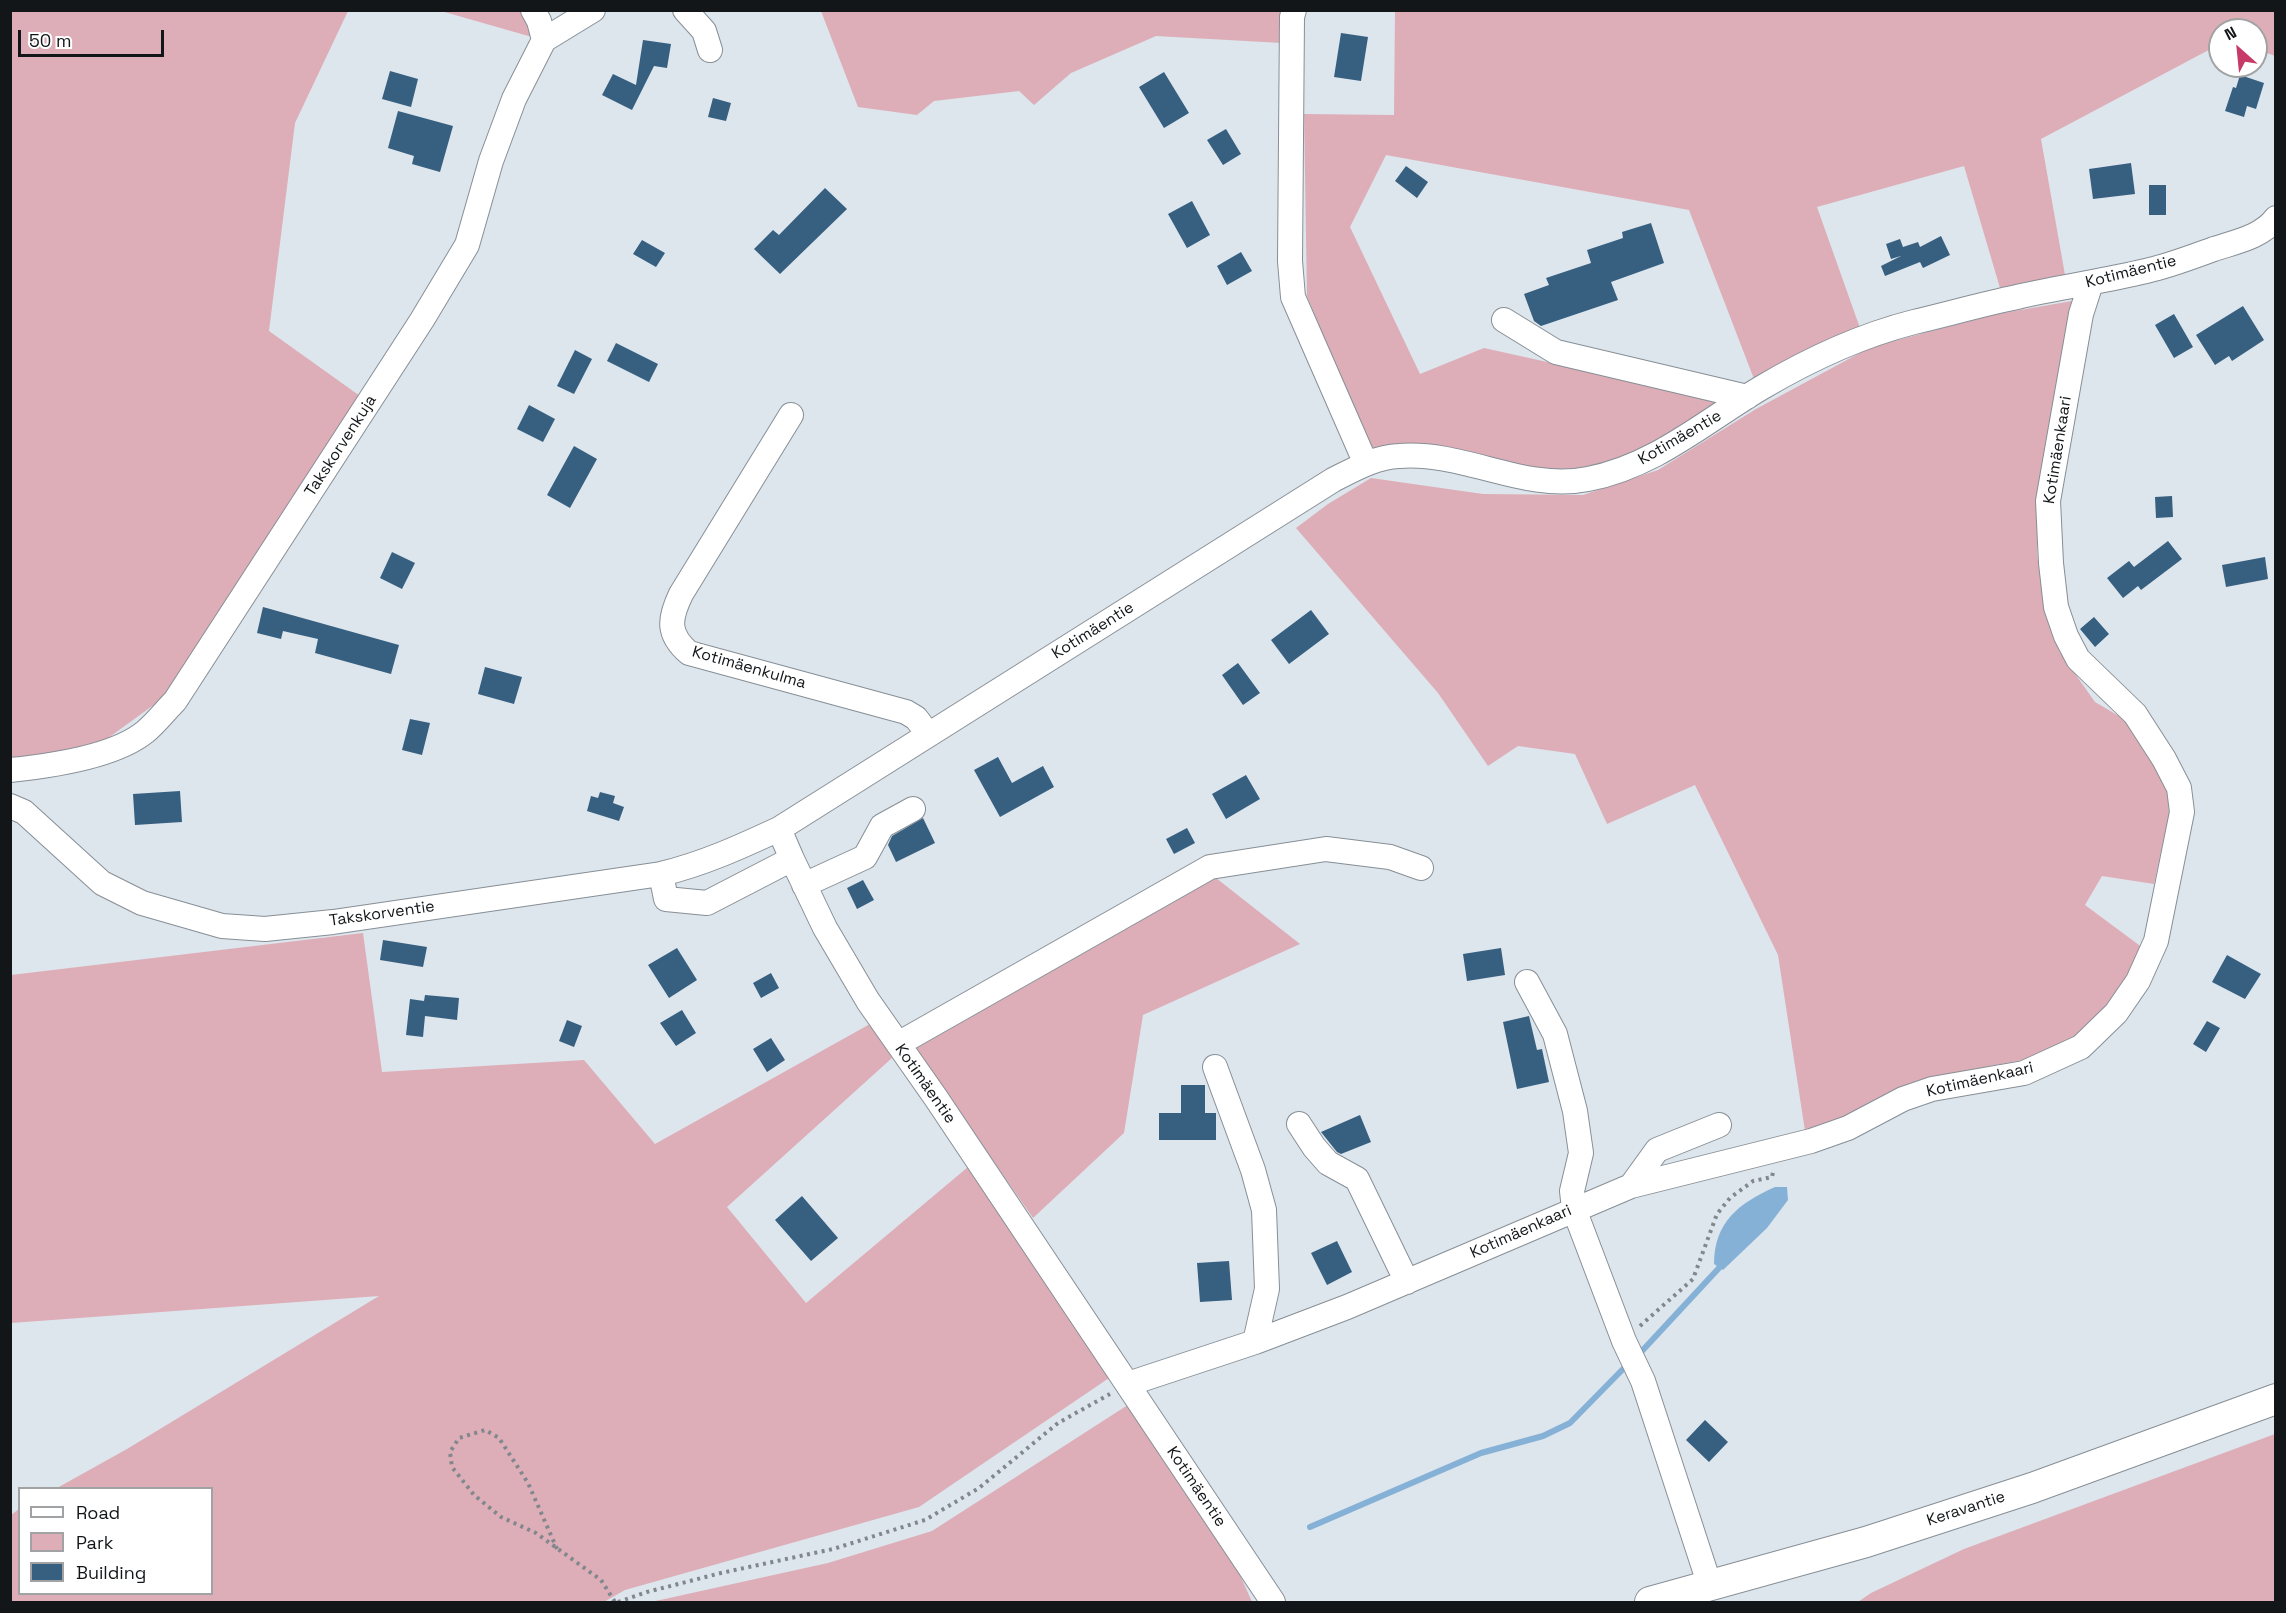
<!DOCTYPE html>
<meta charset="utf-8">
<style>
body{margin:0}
#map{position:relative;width:2286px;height:1613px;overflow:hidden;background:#dde5ed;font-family:"Space Grotesk",sans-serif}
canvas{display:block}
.frame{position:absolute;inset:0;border:12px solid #131618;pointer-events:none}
.legend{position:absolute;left:18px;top:1487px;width:195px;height:108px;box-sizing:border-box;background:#fff;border:2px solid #a1a2a3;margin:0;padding:8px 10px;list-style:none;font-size:18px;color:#131618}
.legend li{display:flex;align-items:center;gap:12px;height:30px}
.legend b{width:30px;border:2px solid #a1a2a3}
.north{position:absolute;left:2208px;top:18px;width:60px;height:60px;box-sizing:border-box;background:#fff;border:2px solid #a1a2a3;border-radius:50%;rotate:333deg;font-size:16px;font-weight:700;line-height:24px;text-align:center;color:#131618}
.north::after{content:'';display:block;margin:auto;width:21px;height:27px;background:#c73a68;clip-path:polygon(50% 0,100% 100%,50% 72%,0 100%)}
.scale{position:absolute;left:18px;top:30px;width:146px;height:27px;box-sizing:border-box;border:3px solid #131618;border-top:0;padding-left:8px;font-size:18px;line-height:21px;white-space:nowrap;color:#131618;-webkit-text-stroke:4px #fff;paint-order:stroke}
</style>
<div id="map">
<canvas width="2286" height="1613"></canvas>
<div class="frame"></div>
<ul class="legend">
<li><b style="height:8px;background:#fff"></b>Road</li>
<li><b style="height:16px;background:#ddaeb7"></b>Park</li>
<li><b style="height:16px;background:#365f80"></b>Building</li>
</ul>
<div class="north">N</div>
<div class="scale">50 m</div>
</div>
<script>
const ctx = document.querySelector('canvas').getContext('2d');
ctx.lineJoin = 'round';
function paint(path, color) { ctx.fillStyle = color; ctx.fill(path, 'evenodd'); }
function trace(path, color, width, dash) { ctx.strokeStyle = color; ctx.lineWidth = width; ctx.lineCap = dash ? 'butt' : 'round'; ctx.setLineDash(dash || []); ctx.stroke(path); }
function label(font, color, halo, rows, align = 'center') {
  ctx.font = font + ' "Space Grotesk",sans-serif'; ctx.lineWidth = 6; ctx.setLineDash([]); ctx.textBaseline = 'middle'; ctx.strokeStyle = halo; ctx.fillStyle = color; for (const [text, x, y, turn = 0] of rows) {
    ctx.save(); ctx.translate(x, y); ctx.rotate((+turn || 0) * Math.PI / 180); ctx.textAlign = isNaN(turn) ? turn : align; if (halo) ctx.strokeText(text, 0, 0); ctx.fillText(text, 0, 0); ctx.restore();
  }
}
paint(new Path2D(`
 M11,11H348L295,123L269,331L360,396L170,693L100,744L11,759Z
 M441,11H529L539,39Z
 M821,11H1285L1282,43L1156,36L1071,73L1034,105L1019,91L934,101L917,115L858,107Z
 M1395,11H2275V56L2256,49V30H2220V44L2041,139L2065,275L2000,288L1964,166L1817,207L1860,328L1754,379L1689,210L1386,155L1350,227L1420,374L1484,348L1723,401L1686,430L1605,467L1540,470L1370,450L1307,296L1304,114L1394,115Z
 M2072,301L2037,498V553L2043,601L2059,651L2095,702L2124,719L2156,764L2168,792L2169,814L2154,884L2102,876L2085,905L2143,948L2109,1005L2075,1037L2022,1060L1970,1070L1805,1131L1778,955L1695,785L1607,824L1575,754L1518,746L1488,766L1438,693L1296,528L1328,504L1371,478L1483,494L1583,495L1658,470L1756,409L1871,347L1997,314Z
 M1216,878L1300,944L1143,1015L1124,1133L1033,1218L915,1049Z
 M363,933L382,1072L584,1060L655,1144L870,1024L892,1058L727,1207L806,1303L968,1167L1112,1376L919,1507L625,1590L604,1602H11V1515L19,1509L20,1594H212V1488H57L127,1449L379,1296L11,1323V975Z
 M1134,1401L1224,1539L1252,1602H651L828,1563L932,1531Z
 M2275,1434V1602H1858L1871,1593L1964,1549Z`), '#ddaeb7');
paint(new Path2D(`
 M1775,1187H1787L1788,1200L1767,1228L1723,1270L1714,1264C1714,1222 1739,1203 1775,1187Z`), '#86b1d6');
trace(new Path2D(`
 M1642,1351L1719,1268
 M1310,1527L1481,1453L1543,1436L1570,1423L1626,1366`), '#86b1d6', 6);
paint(new Path2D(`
 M1341,33L1368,37L1361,81L1334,77Z
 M643,40L671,44L667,68L654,66L632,110L602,95L613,74L636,85Z
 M390,71L418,79L411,107L382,99Z
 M1164,72L1189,113L1164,128L1139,87Z
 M2240,75L2264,83L2256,109L2247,106L2244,117L2225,111L2233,87L2236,88Z
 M713,98L731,103L726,121L708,117Z
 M398,111L453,126L440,172L412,164L414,156L388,148Z
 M1226,129L1241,154L1223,165L1207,140Z
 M2131,163L2135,194L2093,199L2089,169Z
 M1406,166L1428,182L1417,198L1395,181Z
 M2149,185H2166V215H2149Z
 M825,188L847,209L780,274L754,249L773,230L779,235Z
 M1192,201L1210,235L1187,248L1168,214Z
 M1651,223L1664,263L1611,282L1618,300L1541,326L1534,321L1524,294L1549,285L1546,278L1591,263L1587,250L1623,238L1622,232Z
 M1941,236L1950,255L1923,268L1920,262L1885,276L1881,266L1901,256L1891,259L1886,244L1900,239L1903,247L1918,242L1920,247Z
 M642,240L665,253L656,267L633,254Z
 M1241,252L1252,271L1227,285L1217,266Z
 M2243,306L2264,340L2232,361L2229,356L2215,365L2196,335Z
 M2174,314L2193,347L2174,358L2155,325Z
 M616,343L658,364L649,382L607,361Z
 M575,350L592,359L574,394L557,386Z
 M529,405L555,419L543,442L517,429Z
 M574,446L597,459L570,508L547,495Z
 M2172,496L2173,517L2156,518L2155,497Z
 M2168,541L2182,559L2141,590L2138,586L2123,598L2107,578L2129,561L2134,567Z
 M392,552L415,563L402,589L380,578Z
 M2265,557L2268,579L2226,587L2222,565Z
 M263,607L399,645L391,674L315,653L318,639L283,631L281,639L257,633Z
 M1311,610L1329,634L1289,664L1271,640Z
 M2094,617L2109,634L2095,647L2080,629Z
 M1238,663L1260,693L1243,705L1222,675Z
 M485,667L522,677L514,704L478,694Z
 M410,719L430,723L422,755L402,750Z
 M998,757L1012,783L1043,766L1054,787L1000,817L974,770Z
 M1246,775L1260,799L1226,819L1212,794Z
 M180,791L182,822L135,825L133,794Z
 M600,792L615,796L613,803L624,807L619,821L587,811L591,796L598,798Z
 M923,818L935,843L896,862L888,845L892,836Z
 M1187,828L1195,843L1174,854L1166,839Z
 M863,880L874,900L857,909L847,888Z
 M383,940L427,947L423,967L380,960Z
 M677,948L697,980L669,998L648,965Z
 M1501,948L1505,975L1467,981L1463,954Z
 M2227,955L2261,974L2245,999L2212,982Z
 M771,973L779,988L761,998L753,983Z
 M425,995L459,998L457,1020L425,1016L423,1037L406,1035L410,999L424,1001Z
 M682,1010L696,1033L676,1046L660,1023Z
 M1529,1016L1537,1050L1542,1049L1549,1082L1517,1089L1503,1022Z
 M567,1020L582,1026L574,1047L559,1041Z
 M2207,1021L2220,1028L2206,1052L2193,1044Z
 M771,1038L785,1060L767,1072L753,1049Z
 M1181,1085H1205V1113H1216V1140H1159V1113H1181Z
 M1360,1115L1371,1142L1341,1154L1337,1152L1321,1132Z
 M802,1196L838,1238L811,1261L775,1220Z
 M1337,1241L1352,1272L1327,1285L1311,1253Z
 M1229,1261L1232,1300L1200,1302L1197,1263Z
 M1705,1420L1728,1442L1709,1462L1686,1440Z`), '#365f80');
const minor = new Path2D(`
 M685,10L704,31L710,50
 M1294,10L1292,17L1290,261L1293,297L1366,464
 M544,40L593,10
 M1504,320L1556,352L1747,397
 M791,415L681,594C669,619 667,634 689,653L906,712L916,718L928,734
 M10,770C50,766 114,757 145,732C156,723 165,711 175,701L422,320L467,245L491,161L514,99L544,40L539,21L533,10
 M10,806L24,812L102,883L142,903L222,926L265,929L333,922L661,874C703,864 740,847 779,829
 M661,874L666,899L707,903L792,859
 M804,885L865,857L882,826L913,809
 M1527,982L1555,1034L1575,1111L1581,1153L1572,1191L1574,1209L1624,1341L1643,1381L1710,1586
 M898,1044L1210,867L1326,849L1390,857L1421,868
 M1215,1067L1253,1170L1264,1210L1267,1289L1255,1342
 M1299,1124L1314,1147L1328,1163L1357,1179L1407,1282
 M1631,1186L1657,1150L1719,1125
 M1128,1384L1255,1342L1347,1307L1631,1186L1811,1141L1848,1128L1903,1099L1932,1089L2024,1073L2081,1047L2116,1013L2138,981L2156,941L2182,812L2179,788L2164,759L2135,714L2078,659L2066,636L2056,607L2051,563L2048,501L2081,314L2091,283
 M1273,1602L936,1098L868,1001L825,928L792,859L779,829L1333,480C1353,470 1375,457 1399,456C1465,451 1524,492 1588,479C1655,466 1704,422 1761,388C1810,359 1859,336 1914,322C1948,314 1983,304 2017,297C2060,287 2104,281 2146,271C2169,266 2192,257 2214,249C2235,242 2262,237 2276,218`);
const major = new Path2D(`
 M1650,1602L1866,1542L2032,1488L2276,1399`);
trace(minor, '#878f96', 26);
trace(major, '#878f96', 32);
trace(new Path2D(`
 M1640,1326L1693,1279L1717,1214L1730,1198L1753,1181L1772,1177L1773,1172
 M557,1549L528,1483L499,1438L485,1430L459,1438L450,1452L452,1467L474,1495L501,1517L536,1533L601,1580L615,1602
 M618,1602L647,1592L721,1573L833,1549L925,1520L979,1488L1058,1423L1110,1394`), '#81878c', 4, [3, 4.5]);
trace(minor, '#fff', 24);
trace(major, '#fff', 30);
label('16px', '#131618', '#fff', [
 ["Kotimäentie",2131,272,-14],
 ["Kotimäentie",1680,438,-30],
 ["Takskorvenkuja",341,446,-57],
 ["Kotimäenkaari",2058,450,-81],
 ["Kotimäentie",1093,631,-32],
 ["Kotimäenkulma",749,668,16],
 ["Takskorventie",382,914,-8],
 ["Kotimäenkaari",1980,1080,-13],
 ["Kotimäentie",925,1084,55],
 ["Kotimäenkaari",1521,1232,-24],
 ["Kotimäentie",1196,1487,56],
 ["Keravantie",1966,1509,-18]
]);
</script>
